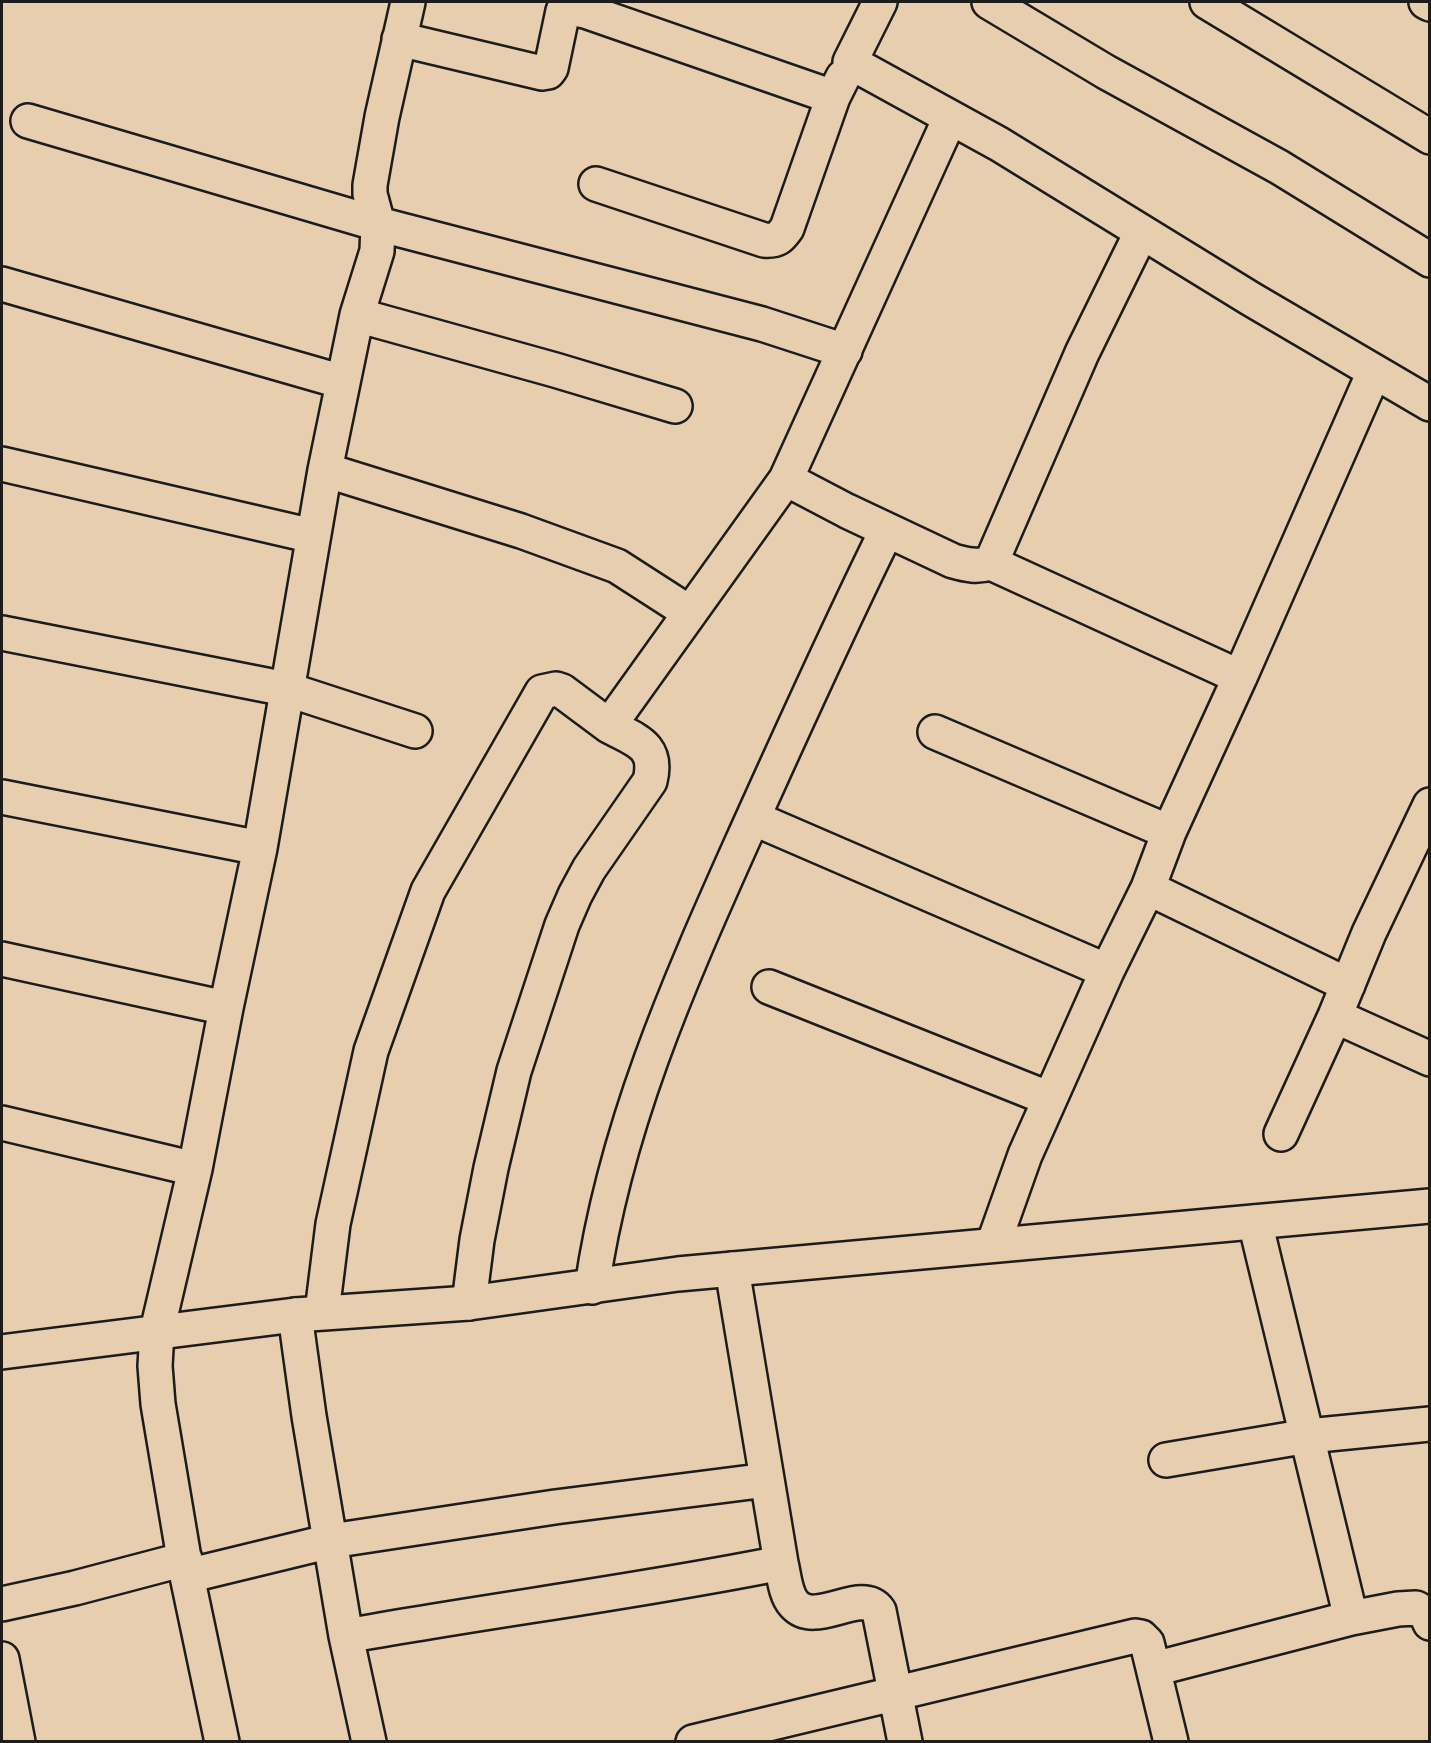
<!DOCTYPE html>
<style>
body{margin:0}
#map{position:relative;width:1431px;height:1743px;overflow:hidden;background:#e7ceaf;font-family:Caveat,sans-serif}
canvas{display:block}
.frame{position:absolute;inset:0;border:3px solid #1c1c1c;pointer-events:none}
</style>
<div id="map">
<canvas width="1431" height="1743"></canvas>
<div class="frame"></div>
</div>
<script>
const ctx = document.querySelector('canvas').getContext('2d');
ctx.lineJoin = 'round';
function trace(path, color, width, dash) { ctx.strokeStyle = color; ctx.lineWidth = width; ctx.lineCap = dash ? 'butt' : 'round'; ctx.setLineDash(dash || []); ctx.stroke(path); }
const minor = new Path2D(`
 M880,2L850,62L999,144L1251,299L1430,404
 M989,2L1106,72L1279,167L1430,260
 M1207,2L1430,137
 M1426,2L1430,4
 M399,39L542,73L548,72L551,68L563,11L570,8L585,11L833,97
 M28,121L378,224L762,324L845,351
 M596,184L764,240C777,241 780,238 787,228L833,97L843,77
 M2,284L343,382
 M357,315L555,370L675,406
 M2,464L313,536
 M325,470L521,531L617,566L690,613
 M786,479L847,511L953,561C967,565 977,567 991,563L1240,677L1374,372
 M991,563L1082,353L1141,233
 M2,633L286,689L415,731
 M935,732L1169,832
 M2,797L260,848
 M753,818L1107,971
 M1148,888L1348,985
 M2,959L226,1008
 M769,987L1050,1099
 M1335,1016L1430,1059
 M2,1123L195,1169
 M1281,1134L1335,1016L1369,933L1430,805
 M1255,1222L1351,1618
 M993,1245L1025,1155L1050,1099L1107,971L1148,888L1169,832L1240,677
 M732,1269L781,1563C784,1575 785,1594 794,1604C816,1629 861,1586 879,1611L905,1742
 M592,1287C615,1128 677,987 742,842C789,738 836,633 887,530
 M469,1303L477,1240L491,1168L514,1071L562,925L575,895L589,869L650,781C659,745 635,740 609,726
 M322,1312L333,1224L371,1051L428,891L542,692L556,689L562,691L609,726L786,479L950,118
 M295,1315L309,1416L346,1636L369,1742
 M1166,1460L1308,1436L1430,1424
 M187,1576L331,1541L555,1507L767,1480
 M2,1604L75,1588L185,1559
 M346,1636C490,1610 637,1592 781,1563
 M2,1659L18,1742
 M1154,1669L1351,1618L1398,1609L1416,1608L1426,1614L1430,1623
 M222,1742L187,1576L158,1404L155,1366L157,1331L195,1169L226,1008L260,848L325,470L357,315L377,251L378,224L370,194V185L382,117L408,2
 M693,1742L1135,1636L1141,1637L1147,1643L1171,1742`);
const tertiary = new Path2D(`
 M2,1352L295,1315L469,1303L678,1274L1430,1206`);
trace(minor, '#1c1c1c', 38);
trace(tertiary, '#1c1c1c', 38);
trace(minor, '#e7ceaf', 33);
trace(tertiary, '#e7ceaf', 33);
</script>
